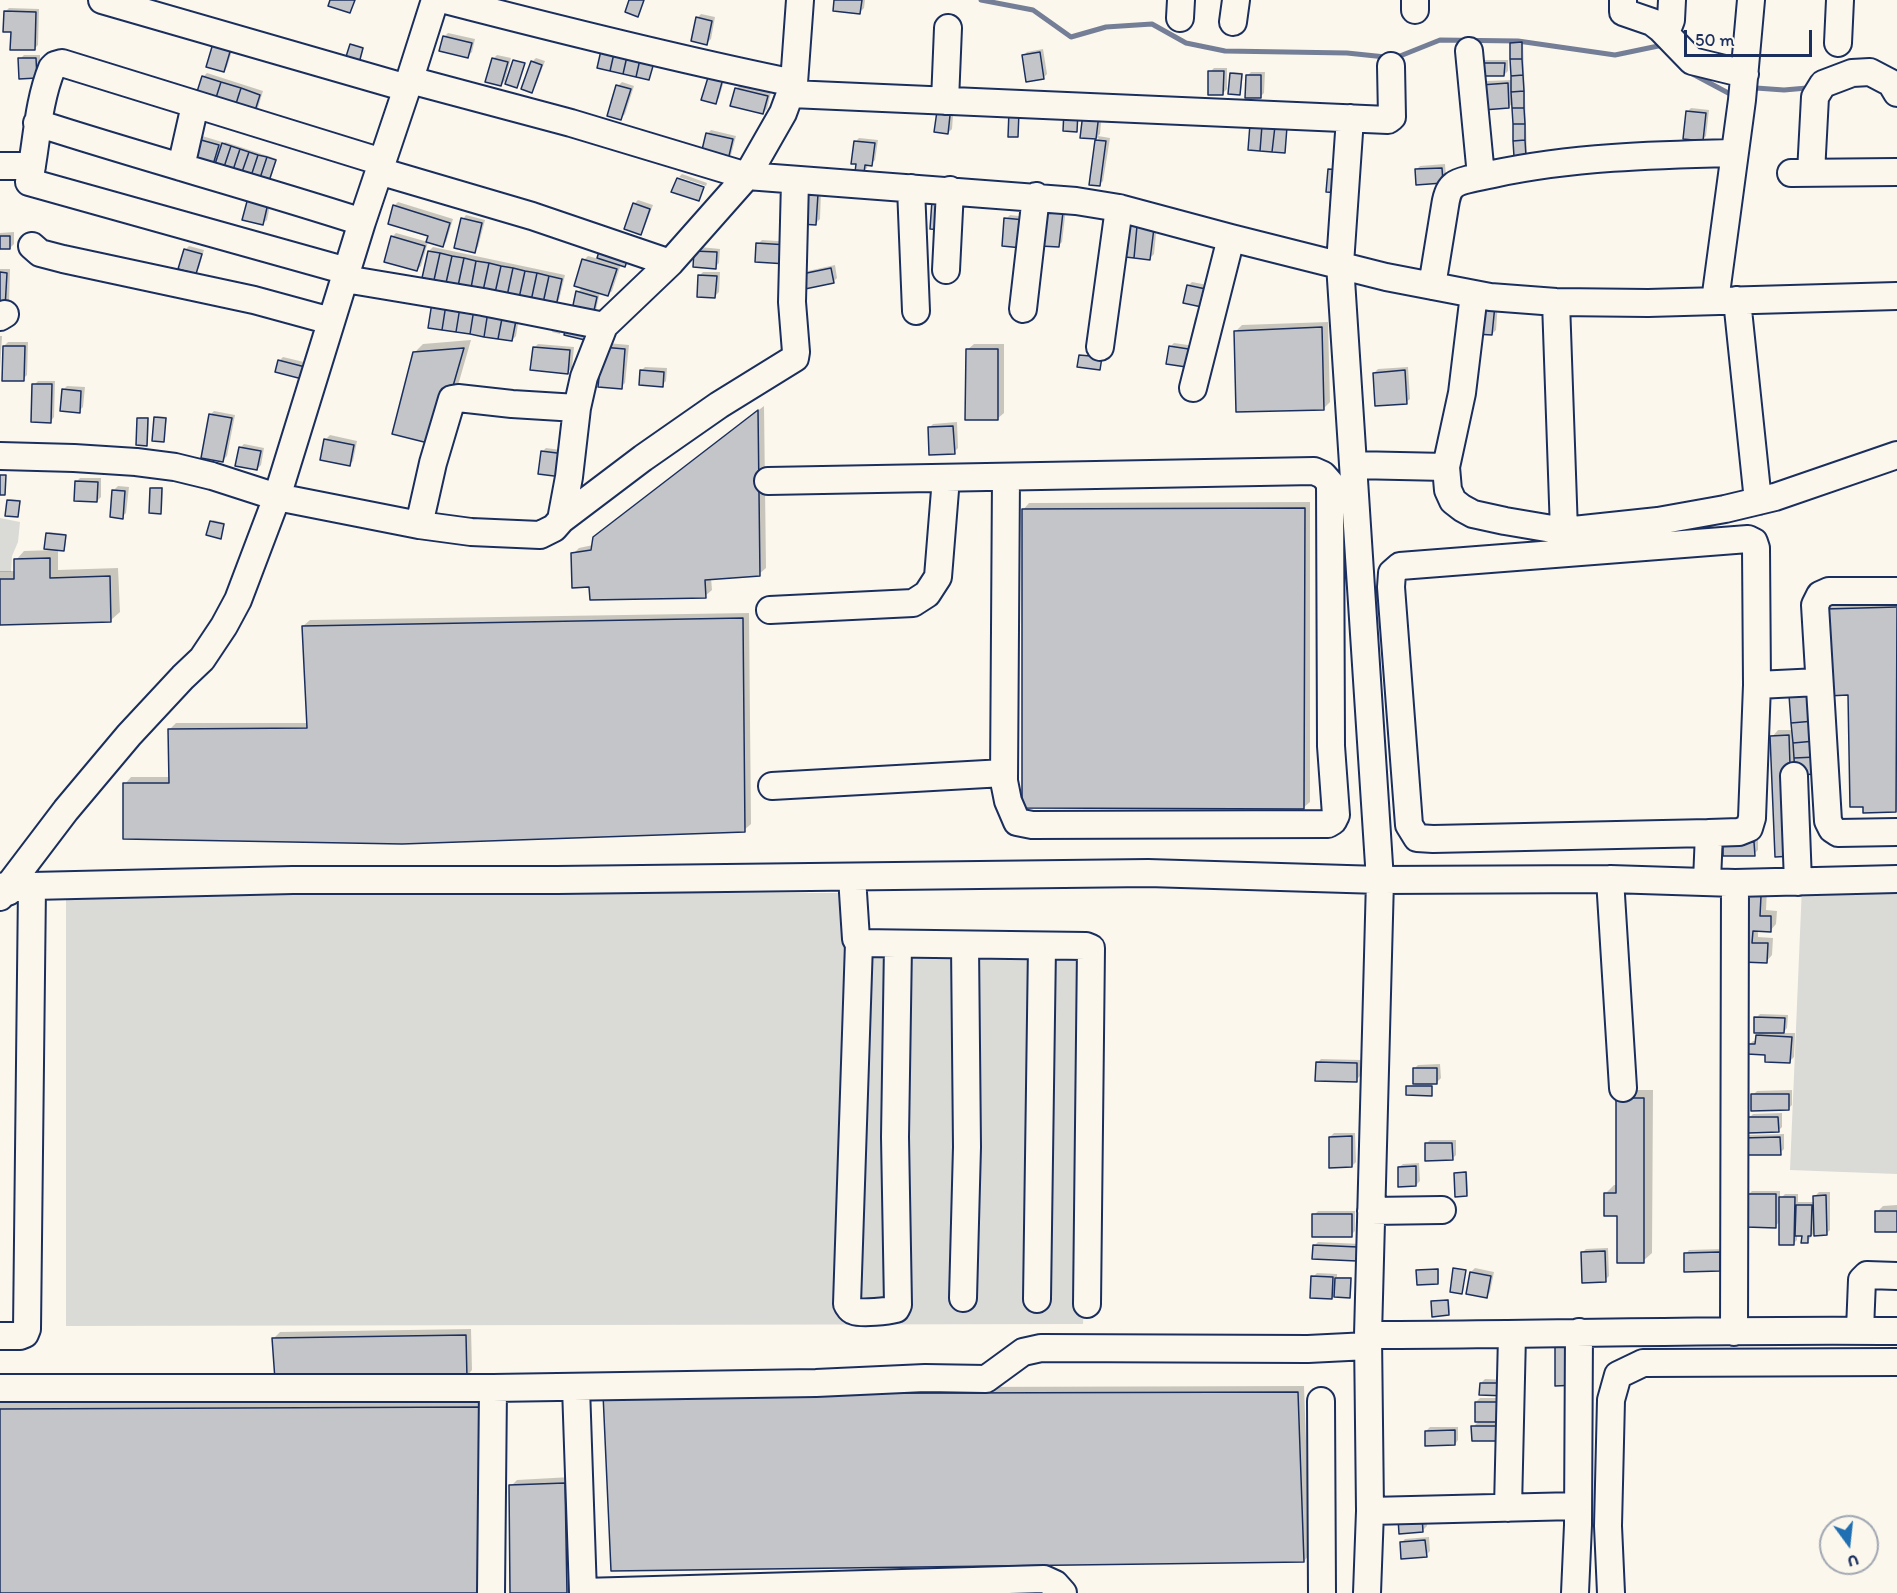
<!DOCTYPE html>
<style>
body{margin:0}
#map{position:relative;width:1897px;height:1593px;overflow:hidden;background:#fbf7ec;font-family:Itim,sans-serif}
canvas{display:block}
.north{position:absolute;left:1819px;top:1515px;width:60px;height:60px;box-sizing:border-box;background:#fbf7ec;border:2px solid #a1a7b3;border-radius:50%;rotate:165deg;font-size:16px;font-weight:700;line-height:24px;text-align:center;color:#1b2f5e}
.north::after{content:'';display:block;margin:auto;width:21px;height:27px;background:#1f6fb2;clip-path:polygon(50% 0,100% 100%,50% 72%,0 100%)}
.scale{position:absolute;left:1684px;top:30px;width:128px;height:27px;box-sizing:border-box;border:3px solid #1b2f5e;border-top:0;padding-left:8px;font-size:18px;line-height:21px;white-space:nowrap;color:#1b2f5e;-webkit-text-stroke:4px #fbf7ec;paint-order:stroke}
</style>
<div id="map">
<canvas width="1897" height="1593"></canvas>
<div class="north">U</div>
<div class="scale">50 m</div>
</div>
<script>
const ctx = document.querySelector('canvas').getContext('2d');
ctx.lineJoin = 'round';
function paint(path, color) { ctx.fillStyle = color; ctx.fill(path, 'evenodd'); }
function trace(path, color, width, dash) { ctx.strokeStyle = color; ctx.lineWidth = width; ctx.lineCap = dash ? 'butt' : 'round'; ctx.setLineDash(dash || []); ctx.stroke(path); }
paint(new Path2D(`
 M0,518L20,522L18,542L12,556L11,572H0Z
 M1802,886L1897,889V1174L1790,1170Z
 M66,893H852L850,948L1098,952L1083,1324L66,1326Z`), '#dadad7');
paint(new Path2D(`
 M836,0H865L864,8L860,12Z
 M9,8L39,9L38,45L34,49L13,31L5,12Z
 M701,14L715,17L711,39L707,43L697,18Z
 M448,33L475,39L472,52L468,56L444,37Z
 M215,41H235L227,67L224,71Z
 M1513,42H1523L1527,154L1525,155L1513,102L1509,107L1483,85L1487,81L1512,80L1511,43Z
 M353,44L364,47L359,64L351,45Z
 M1043,49L1047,74L1043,78L1023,56L1027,52Z
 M24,55H40V73L20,77V59Z
 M497,55L511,58L505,81L501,85L493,59Z
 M536,58L545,61L535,87L531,91L532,62Z
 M1484,60H1508V71L1504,75L1480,64Z
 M1214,68H1227V89L1223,93L1210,72Z
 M727,71L719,98L715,102L703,99Z
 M1233,72L1243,73L1241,92L1240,93L1231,74Z
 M1251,72H1265L1264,93L1260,97L1247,76Z
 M207,73L263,91L257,111L203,77Z
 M622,82L634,86L625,114L621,118L618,86Z
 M740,85L771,92L767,109L763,113L736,89Z
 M954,102L952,129L948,133L936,131Z
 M1691,108L1709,110L1706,136L1702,140L1687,112Z
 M1102,111L1100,134L1098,136L1110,138L1103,181L1099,185L1097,140L1099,138L1082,136Z
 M711,130L736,136L731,155L728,159L707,134Z
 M199,135L222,142L221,146L225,142L277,159L271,178L269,180L216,162L212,167L189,160Z
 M859,138L878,140L875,160L871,164H868L867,168L863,172L855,142Z
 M1445,164L1446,178L1417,184L1416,170L1420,166Z
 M682,174L707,183L706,186L679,177Z
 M821,191L820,219L816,223L803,194Z
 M272,195L267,220L263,223L244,219Z
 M638,200L653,205L644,229L640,233L634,204Z
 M398,202L453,219L446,242L442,246L394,206Z
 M1066,208L1062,242L1058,246L1041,245Z
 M466,215L485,220L478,247L474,251L463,219Z
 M1010,215L1028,217L1026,242L1006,219Z
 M1126,221L1157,224L1154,254L1150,258Z
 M14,232V244L10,248H0V233Z
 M396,233L428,242L421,266L417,270L392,237Z
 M762,240L792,242L790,259L758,244Z
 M604,243L629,261L625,265L621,264L612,291L608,295L600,292L596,310L592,314L578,292L583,287L584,260L588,256L599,259Z
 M189,246L204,250L199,268L195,272L185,250Z
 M433,247L565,275L559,300L555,304L429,251Z
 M700,247L720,249L719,263L715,267L696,251Z
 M835,265L837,278L833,282L804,275L808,271Z
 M0,269H10L9,303L0,307Z
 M703,272H720L719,292L715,296L699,276Z
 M1192,282L1218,287L1215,303L1188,286Z
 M1498,302L1496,330L1492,334L1477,333Z
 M521,306L516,336L512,340L429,327Z
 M1199,314L1202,342L1190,340L1195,318Z
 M556,318L565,319L560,334L552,332Z
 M1328,322L1330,402L1324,408L1236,331L1242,325Z
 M0,336H2L0,370Z
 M471,340L444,434L414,353L423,344Z
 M8,342H28L27,375L23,379L4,346Z
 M607,343L629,345L625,383L621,387Z
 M1174,343L1195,346L1192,366L1170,347Z
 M538,344L574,347L572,368L568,372L534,348Z
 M974,344H1004V413L997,419L967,350Z
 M283,357L312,364L306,378L279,361Z
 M645,367L667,368L666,381L662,385L641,371Z
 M1408,367L1410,399L1406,402L1374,373L1378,369Z
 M38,381H55L54,417L51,421L34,385Z
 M67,386L85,387L83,407L79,411L63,390Z
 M764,406L766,568L759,574L711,578L712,590L705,596L591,586L573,554L579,548L593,545L601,531Z
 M214,411L235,415L227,456L223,460L210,415Z
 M157,416L167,417L164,440L156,418Z
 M140,417H149L148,443L146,444L139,418Z
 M957,422L958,448L954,452L929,428L933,424Z
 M330,435L357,441L353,461L349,465L326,439Z
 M244,444L264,448L261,465L257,469L240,448Z
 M546,448L568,451L566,472L542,452Z
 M80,478H101V497L97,501L76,482Z
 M118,486L129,487L126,513L122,517L114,490Z
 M153,487H163L162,511L160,512L151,488Z
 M10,499L21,500L18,516L8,500Z
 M1310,502V802L1303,808L1023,510L1029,503Z
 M213,520L225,523L220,537L211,522Z
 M49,532L66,534L65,548L58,549V570L118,568L120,612L111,620L0,623V571H16V560L24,551L55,550L47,534Z
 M1897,599V809L1896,811L1849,694L1827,609L1836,601Z
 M749,613L751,824L744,830L125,784L131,777H171L170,729L176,723H308L303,626L310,620Z
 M1784,684L1785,697L1770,700L1769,686Z
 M1778,730H1793L1799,848L1772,737Z
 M1729,838H1758V850L1754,854Z
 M1767,890L1766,910L1777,911L1776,924L1770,931L1758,930V937L1773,938L1772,955L1766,962L1743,961L1746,896Z
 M1760,1014L1788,1015L1787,1028L1783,1033H1795L1794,1057L1790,1061L1767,1053L1749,1045L1753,1041H1757V1036L1761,1031L1756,1018Z
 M1321,1059L1361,1060L1360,1076L1356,1080L1317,1063Z
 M1440,1064L1441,1078L1437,1082H1433L1431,1094L1407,1086L1415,1085L1414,1069L1418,1065Z
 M1626,1090H1653L1652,1253L1643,1261L1619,1214L1605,1194L1614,1185H1618Z
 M1792,1090V1105L1788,1109L1753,1095L1757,1091Z
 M1782,1113V1127L1778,1131L1749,1118L1753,1114Z
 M1334,1133H1355L1356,1162L1352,1166L1330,1137Z
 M1784,1134V1149L1780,1153L1743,1138L1747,1135Z
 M1430,1140H1456V1155L1452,1159L1426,1144Z
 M1419,1163L1420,1181L1416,1185L1399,1167L1403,1164Z
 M1467,1171L1468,1193L1466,1195L1455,1173Z
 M1752,1191H1780V1199L1785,1194H1798V1202H1815V1196L1819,1192H1830V1230L1826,1234L1816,1230L1807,1242L1803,1235H1797V1240L1793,1244L1781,1221L1775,1226L1748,1195Z
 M1897,1205V1230L1877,1212L1883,1206Z
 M1318,1211H1355V1231L1351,1235L1314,1215Z
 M1318,1242L1361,1244L1360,1256L1356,1260L1314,1246Z
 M1608,1248L1609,1276L1605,1280L1582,1253L1586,1249Z
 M1723,1249V1265L1720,1269L1686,1254L1689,1250Z
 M1439,1268V1281L1438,1283L1418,1271Z
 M1475,1268L1494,1272L1490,1292L1487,1296L1471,1272Z
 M1317,1273L1337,1274V1277H1352L1351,1295L1349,1296H1334L1332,1298L1313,1277Z
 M1449,1299L1450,1312L1449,1314L1432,1302Z
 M471,1329L472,1370L466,1377L274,1338L280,1332Z
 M1485,1379L1511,1380V1390L1481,1383Z
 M1304,1386L1310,1554L1304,1561L611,1388Z
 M1480,1398H1506L1503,1439L1473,1427L1480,1420L1476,1402Z
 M486,1401L485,1593H0V1403Z
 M1430,1427H1458V1440L1455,1444L1426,1431Z
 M571,1477L573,1593H512L511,1486L517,1480Z
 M1425,1512L1427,1526L1423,1530L1400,1532Z
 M1429,1537L1430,1551L1426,1555L1401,1543L1405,1539Z`), '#0003');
trace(new Path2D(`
 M981,0L1033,10L1071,37L1106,27L1152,24L1186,43L1225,51L1347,53L1395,58L1440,40L1518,41L1615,55L1663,45L1665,48
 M1687,71L1732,95L1735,94
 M1750,90L1756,88L1784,90L1807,88`), '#747e96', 5);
const building = new Path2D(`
 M330,0H355L350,13L328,6Z
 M629,0H644L638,17L625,12Z
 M834,0H862L860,14L833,11Z
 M4,11L36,12L35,50H10L11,32H3Z
 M696,17L712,21L707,45L691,41Z
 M443,36L472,43L468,58L439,51Z
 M214,40L232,45L224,72L206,67Z
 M1522,42V59H1510V43Z
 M350,44L363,48L358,67L344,63Z
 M602,46L615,49L610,71L597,68Z
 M615,49L628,52L623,74L610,71Z
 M628,52L641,55L636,77L623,74Z
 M1040,52L1044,79L1026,82L1022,55Z
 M641,55L655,59L649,80L636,77Z
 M18,58H36L37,78L19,79Z
 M492,58L508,62L501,86L485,82Z
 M1510,59H1522L1523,75L1511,76Z
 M513,60L525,63L517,88L505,84Z
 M531,61L542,65L532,93L521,89Z
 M1479,63H1505L1504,76H1479Z
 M710,71L724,75L716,104L701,100Z
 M1208,71H1224L1223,95H1208Z
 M1230,73L1242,74L1240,95L1228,94Z
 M1246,75H1261V98H1245Z
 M1523,75L1524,91L1511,92V76Z
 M202,76L221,82L214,104L195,98Z
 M221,82L241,88L234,110L214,104Z
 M1508,83L1509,108L1483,110L1481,85Z
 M616,85L631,89L621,120L607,116Z
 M241,88L260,95L253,117L234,110Z
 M735,88L768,96L763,114L730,106Z
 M1524,91V108H1512L1511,92Z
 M938,104L951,106L948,134L934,132Z
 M1512,108H1524L1525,124H1513Z
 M1064,110L1078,111L1077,132L1063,131Z
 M1009,111L1019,112L1018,137H1008Z
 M1686,111L1706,113L1703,141L1683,139Z
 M1083,113L1099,114L1096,139L1080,138Z
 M1250,124L1262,125L1260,151L1248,150Z
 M1513,124H1525V140L1513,141Z
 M1262,125L1275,126L1272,152L1260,151Z
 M1275,126L1287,127L1285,153L1272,152Z
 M706,133L733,139L728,160L701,154Z
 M194,138L219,145L212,168L187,161Z
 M1095,140L1106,141L1100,186L1089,185Z
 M1525,140L1526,157H1514L1513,141Z
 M854,141L875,143L872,166L865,165L864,173L855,172L856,164H851Z
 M222,143L231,146L224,167L215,164Z
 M231,146L240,149L233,170L224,167Z
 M240,149L249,152L242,172L233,170Z
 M249,152L258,155L251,176L242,172Z
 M258,155L267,157L260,178L251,176Z
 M267,157L276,160L269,181L260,178Z
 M1442,168L1443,183L1416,185L1415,169Z
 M1328,169L1342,170L1341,193L1326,192Z
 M677,178L704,187L699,201L671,192Z
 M249,194L269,199L263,225L242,220Z
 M801,194H818L816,225L800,224Z
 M932,200L945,201L943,230L930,229Z
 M633,203L650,209L641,235L624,229Z
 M393,205L450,223L443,247L426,242L428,236L388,224Z
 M1043,210L1063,212L1059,247L1040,246Z
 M461,218L482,223L475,253L454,248Z
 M1004,218L1025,220L1022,248L1002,246Z
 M1121,225L1137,226L1134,258L1117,256Z
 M1137,226L1154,228L1150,260L1134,258Z
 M0,236H10V249H0Z
 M391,236L425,246L417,271L384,262Z
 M602,242L630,252L625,267L597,258Z
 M756,243L788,245L787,264L755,262Z
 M184,249L202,254L196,274L178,269Z
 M428,251L440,253L434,280L422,278Z
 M694,251L717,252L716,269L693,267Z
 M440,253L452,256L446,283L434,280Z
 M452,256L464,258L458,286L446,283Z
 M464,258L476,261L471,288L458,286Z
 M582,259L617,269L608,296L574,286Z
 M476,261L489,263L483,291L471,288Z
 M489,263L501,266L495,293L483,291Z
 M501,266L513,268L507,296L495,293Z
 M513,268L525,271L519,298L507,296Z
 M831,268L834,283L805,289L802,274Z
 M525,271L537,273L531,301L519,298Z
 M0,272L7,273L5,308H0Z
 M537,273L549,276L543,303L531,301Z
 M698,275L717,276L715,298L697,297Z
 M549,276L562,279L556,306L543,303Z
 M1187,285L1215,291L1211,309L1183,303Z
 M576,291L597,297L593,315L572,310Z
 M433,296L447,298L442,330L428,328Z
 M447,298L461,301L456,332L442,330Z
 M461,301L475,303L470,334L456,332Z
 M475,303L489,305L484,337L470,334Z
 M1477,304L1495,305L1492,335L1475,334Z
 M489,305L504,308L498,339L484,337Z
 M504,308L518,310L512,341L498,339Z
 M567,322L588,327L585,340L564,335Z
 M1322,327L1324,410L1236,412L1234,331Z
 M3,346H25L24,381H2Z
 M1169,346L1195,350L1193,368L1166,364Z
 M533,347L570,350L568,374L530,370Z
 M602,347L625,349L622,389L598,387Z
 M464,348L436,445L392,434L413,352Z
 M966,349H998V420H965Z
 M1079,355L1102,357L1100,370L1077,367Z
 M278,360L309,368L306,380L275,372Z
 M640,370L664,372L663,387L639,385Z
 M1405,370L1407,404L1375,406L1373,373Z
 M32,384H52L51,423L31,422Z
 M62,389L81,391L80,413L60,411Z
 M758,410L760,576L705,580L706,598L590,600L589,587L572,588L571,553L591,550L593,537Z
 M209,414L232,418L223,462L201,458Z
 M154,417L166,418L164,442L152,441Z
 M137,418H148L147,446L136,445Z
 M953,426L955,454L929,455L928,427Z
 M324,439L354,445L350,466L320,460Z
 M239,447L261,451L257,470L235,466Z
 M541,451L565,454L562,477L538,474Z
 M0,475H6L5,495H0Z
 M75,481L98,482L97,502L74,501Z
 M150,488H162L161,514L149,513Z
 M112,490L125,491L123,519L110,517Z
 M7,500L20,501L18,517L5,516Z
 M1305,508L1304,809L1022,808V509Z
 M210,521L224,524L221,539L206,535Z
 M46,533L66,535L64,551L44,549Z
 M50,558V578L110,576L111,622L0,625V579H14V559Z
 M1897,607L1896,812L1863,813V807H1850L1848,695L1827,696L1825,609Z
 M743,618L745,832L402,844L123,839V783H169L168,729L307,728L302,626Z
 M1811,693L1814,721L1791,723L1789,695Z
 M1814,721L1815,741L1793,743L1791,723Z
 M1789,735L1793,856L1775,857L1770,736Z
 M1815,741L1816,757L1794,758L1793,743Z
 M1816,757L1818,774L1795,775L1794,758Z
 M1723,842H1754L1755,856H1723Z
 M1745,895L1761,896L1760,916H1771V932L1753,931L1752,943H1768L1767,963L1742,962Z
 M1754,1017L1785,1018L1784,1033H1754Z
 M1756,1035L1792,1037L1790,1063L1765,1062V1055L1747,1054L1748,1044H1755Z
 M1316,1062L1357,1063V1082L1315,1081Z
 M1413,1068H1437V1084H1413Z
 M1406,1086H1432V1096L1406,1095Z
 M1751,1094H1789V1110L1751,1111Z
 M1616,1098H1644V1263H1617V1216H1604V1193H1616Z
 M1748,1117H1778L1779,1132L1748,1133Z
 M1352,1136V1167L1329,1168V1137Z
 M1780,1137L1781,1155H1742V1138Z
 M1425,1143H1452L1453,1160L1425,1161Z
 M1416,1166V1186L1398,1187V1167Z
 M1466,1172L1467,1196L1455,1197L1454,1173Z
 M1747,1194H1776V1228L1746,1227Z
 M1826,1195L1827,1235L1814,1236L1813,1196Z
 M1779,1197H1795L1794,1245H1779Z
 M1796,1205H1812L1811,1236H1808V1243H1801L1802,1236H1795Z
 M1875,1211H1897V1232H1875Z
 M1312,1214H1352V1237H1312Z
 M1313,1245L1358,1247L1357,1261L1312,1259Z
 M1605,1251L1606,1282L1582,1283L1581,1252Z
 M1720,1252V1271L1684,1272V1253Z
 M1453,1268L1466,1270L1462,1294L1450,1292Z
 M1438,1269V1284L1417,1285L1416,1270Z
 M1470,1272L1491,1276L1487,1298L1466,1294Z
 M1311,1276L1333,1277L1332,1299L1310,1298Z
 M1335,1278H1351L1350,1298L1334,1297Z
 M1448,1300L1449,1315L1432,1317L1431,1301Z
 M466,1335L467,1378L275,1380L272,1338Z
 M1555,1339H1577V1385L1555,1386Z
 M1480,1383H1508V1396L1479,1395Z
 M1298,1392L1304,1562L611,1571L603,1394Z
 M1475,1402H1503V1422H1475Z
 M481,1407L479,1593H0V1409Z
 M1471,1426H1503V1441H1472Z
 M1455,1430V1445L1425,1446V1431Z
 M565,1483L567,1593H510L509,1485Z
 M1422,1515L1423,1532L1399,1534L1398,1518Z
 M1425,1540L1427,1557L1401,1559L1400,1542Z`);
paint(building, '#c3c5c9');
trace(building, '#1b2f5e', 1.5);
const minor = new Path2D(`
 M102,0L407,88
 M445,0C561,30 677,59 794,83
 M1623,0V12L1652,22L1661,29L1692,61L1745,74
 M1415,10V0
 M1180,18L1181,0
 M1233,22L1236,0
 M1666,33L1671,20L1672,0
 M1838,43L1840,0
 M1469,51L1481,176
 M410,80L571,123L747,176L1076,201L1119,208L1231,238L1386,277L1490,297L1556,302L1648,303L1897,296
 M791,94L1388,120L1392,117L1391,66
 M945,101L948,28
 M1350,118L1340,264L1380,880L1368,1335L1370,1511L1367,1593
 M37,123C145,158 254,187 362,222
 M0,166H32
 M181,167L195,105
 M379,171L532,216L670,263
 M1791,173L1897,172
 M1811,173L1815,97L1823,84L1852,73L1870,72L1891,83L1897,93
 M911,188L916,311
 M32,246L40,253L63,259L254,300L331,321
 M946,270L950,190
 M347,271L29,182C37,144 37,105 52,68L55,65L62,63L382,162
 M345,279L483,302L604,326
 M1432,286L1445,206C1446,199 1448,189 1454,185C1460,180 1484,176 1493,174C1572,157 1654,155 1734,153
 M1737,300L1758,501
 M1715,301L1742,100L1751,0
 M1556,302L1564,531
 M1023,309L1036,196
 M0,317L5,314
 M1100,347L1119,208
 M1193,388L1231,238
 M0,456L74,458L136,462L175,467L212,476L277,497L419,525L471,532L540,535L554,528L561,520L569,477L577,408L584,377L604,326L670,263L747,176L783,113L794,83L800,0
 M1353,465L1446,467L1448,490L1453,501L1462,508L1473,514L1505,521L1564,531L1658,521L1725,509L1775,497L1897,455
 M1446,467L1462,393L1474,294
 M768,481L1314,471L1323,475L1330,483L1331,746L1336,815L1333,821L1328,824L1032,825L1017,822L1008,801L1004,781L1006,477
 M561,520L643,458L719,405L795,358L796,352L792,302L795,181
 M419,525L433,463L452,399L458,398L512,404L577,408
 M1897,591H1829L1820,595L1815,605L1828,821L1832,829L1838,833L1897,832
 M770,610L913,603L927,594L938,577L946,478
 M1757,685L1819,682
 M1794,776L1798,882
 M772,786L1004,773
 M852,877L856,939L859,943L847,1304C849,1307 850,1310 854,1311C862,1314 888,1311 896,1309L898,1305L895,1137L898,945
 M1610,879L1623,1088
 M1707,881L1709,833L1739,832L1749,828L1752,818L1757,685L1756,548L1754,542L1748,539L1400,566L1392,573L1391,587L1409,825L1417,838L1433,839L1709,833
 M7,889L32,886L293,880H557L1148,873L1380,880L1610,879L1735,883L1897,879
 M0,897L66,810L129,735L183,677L202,659L224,626L238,600L277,497L362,222L407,88L435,0
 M859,943L1086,946L1091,948L1087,1304
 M1371,1211L1442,1210
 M963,1298L967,1147L965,945
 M1037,1299L1042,946
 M1860,1330L1862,1280L1867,1275L1897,1276
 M1734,1332L1735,883
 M1368,1335C1544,1335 1721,1329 1897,1331
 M0,1336H20L25,1334L27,1329L32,886
 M576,1387L583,1593
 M0,1388H493L816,1383L925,1378L986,1379L1023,1352L1041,1348L1308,1349L1368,1346
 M1321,1401L1322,1593
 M1508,1508L1512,1335
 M1370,1511L1577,1506
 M583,1592L1044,1579L1055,1584L1063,1593
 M491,1593L493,1388
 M1575,1593L1578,1525L1579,1332
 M1611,1593L1608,1526L1611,1400L1618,1375L1643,1363L1897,1362`);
const major = new Path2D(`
 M0,890L7,889`);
trace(minor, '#1b2f5e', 30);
trace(major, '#1b2f5e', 36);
trace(minor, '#fbf7ec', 26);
trace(major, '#fbf7ec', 32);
</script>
